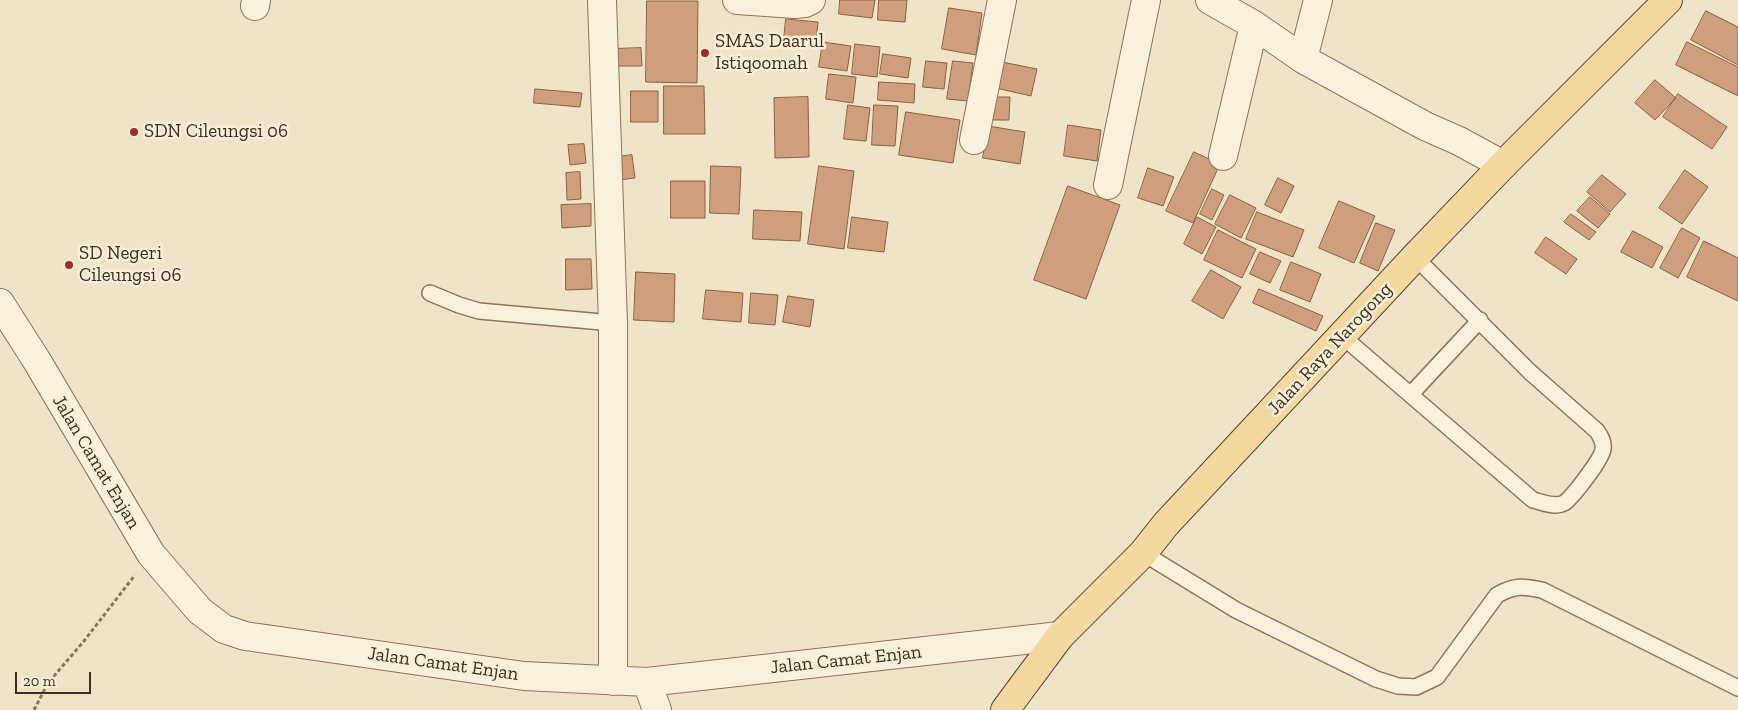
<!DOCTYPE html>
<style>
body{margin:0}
#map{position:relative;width:1738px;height:710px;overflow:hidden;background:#f0e4c8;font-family:"Zilla Slab",serif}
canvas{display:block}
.scale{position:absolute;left:15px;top:672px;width:76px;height:22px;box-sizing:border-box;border:2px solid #3d2e20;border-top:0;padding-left:6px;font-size:15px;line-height:18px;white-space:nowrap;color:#3d2e20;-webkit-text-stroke:4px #f7eed8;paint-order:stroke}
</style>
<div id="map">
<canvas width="1738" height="710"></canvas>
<div class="scale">20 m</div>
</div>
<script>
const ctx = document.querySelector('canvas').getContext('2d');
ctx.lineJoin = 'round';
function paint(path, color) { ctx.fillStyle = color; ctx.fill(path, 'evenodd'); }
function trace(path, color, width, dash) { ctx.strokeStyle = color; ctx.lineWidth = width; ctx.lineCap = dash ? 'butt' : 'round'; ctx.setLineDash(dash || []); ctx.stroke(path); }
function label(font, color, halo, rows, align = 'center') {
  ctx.font = font + ' "Zilla Slab",serif'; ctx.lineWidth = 5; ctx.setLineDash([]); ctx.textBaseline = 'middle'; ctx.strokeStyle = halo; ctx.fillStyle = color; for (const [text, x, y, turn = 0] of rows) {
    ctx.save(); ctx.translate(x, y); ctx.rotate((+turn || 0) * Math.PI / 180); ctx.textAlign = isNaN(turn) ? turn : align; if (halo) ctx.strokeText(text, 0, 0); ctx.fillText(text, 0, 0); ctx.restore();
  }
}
const building = new Path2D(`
 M840,0H875L872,18L839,14Z
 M879,0H907L905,22L878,20Z
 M647,1H698L697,83L646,82Z
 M949,8L982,13L976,55L942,49Z
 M1706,11L1738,27V65L1691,40Z
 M786,19L818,22L816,42L784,39Z
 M823,42L851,46L847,71L819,67Z
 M1687,42L1738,67V96L1676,65Z
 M855,44L880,47L877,77L852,74Z
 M641,48L642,66H615L614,49Z
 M883,54L911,58L908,78L880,74Z
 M926,61L947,63L944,89L923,87Z
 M953,61L973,63L968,101L947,99Z
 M1002,62L1037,69L1031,96L996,88Z
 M829,74L856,77L853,103L826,99Z
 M1655,80L1676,98L1655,120L1635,103Z
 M879,82L915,84L914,103L878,100Z
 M664,86H704L705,134H664Z
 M535,89L582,93L580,107L534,103Z
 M631,91H658V122H631Z
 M1678,94L1727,127L1712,149L1663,117Z
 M808,97L809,157L775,158L774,98Z
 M992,97H1010L1009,120H992Z
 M848,105L870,108L866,141L844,139Z
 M874,105L898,106L895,146L872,145Z
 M906,112L960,120L953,163L899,155Z
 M1068,125L1101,130L1097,161L1064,156Z
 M988,126L1025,132L1020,164L983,158Z
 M584,144L586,163L570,165L568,145Z
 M1194,152L1220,164L1193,223L1166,211Z
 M632,155L635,178L611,181L608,158Z
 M711,166L741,167L739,214L710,213Z
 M819,166L854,171L844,249L808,244Z
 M1148,168L1174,177L1163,206L1138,198Z
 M1685,170L1708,187L1682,224L1659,208Z
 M580,172L581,199L567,200L566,173Z
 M1602,175L1626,194L1610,212L1587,192Z
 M1278,178L1294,186L1281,213L1265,205Z
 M671,181H705V218H671Z
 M1068,186L1120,205L1086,299L1034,280Z
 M1212,189L1224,195L1212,220L1200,214Z
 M1230,195L1256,208L1241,238L1215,224Z
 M1590,197L1610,214L1598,228L1577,211Z
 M1339,201L1375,216L1354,263L1319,248Z
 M591,204V226L562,228L561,205Z
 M754,210L802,212L800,241L753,239Z
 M1257,212L1304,230L1293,257L1246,239Z
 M1571,214L1596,232L1589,240L1564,222Z
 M852,217L888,222L884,252L848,248Z
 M1197,217L1216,227L1202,254L1184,244Z
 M1376,223L1395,230L1378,271L1360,263Z
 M1682,228L1700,238L1678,278L1660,268Z
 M1218,230L1256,249L1242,278L1204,260Z
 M1633,231L1663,247L1652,268L1621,252Z
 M1546,237L1577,259L1566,274L1535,253Z
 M1704,241L1738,258V301L1687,277Z
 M1260,252L1281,261L1270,283L1250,274Z
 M566,259H591L592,289L566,290Z
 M1291,262L1321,274L1310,302L1280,290Z
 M1211,270L1241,287L1223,319L1192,301Z
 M636,272L675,274L674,322L634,320Z
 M1259,289L1323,316L1316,331L1253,303Z
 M706,290L743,293L741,322L703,319Z
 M751,293L778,295L775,325L749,323Z
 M788,296L814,300L810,327L783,322Z`);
paint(building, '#cf9f7d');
trace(building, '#8d5f41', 1);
const lane = new Path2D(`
 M430,293L459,305L479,311L613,323
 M1342,336L1533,500C1542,502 1555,508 1564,503C1572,498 1602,459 1603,449C1604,442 1601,437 1597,431L1530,372L1415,257
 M1411,394L1480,320
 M1143,553L1236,610L1376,679L1398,686L1416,687L1437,677L1497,595C1515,585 1523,586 1542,590L1738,688`);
const street = new Path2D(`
 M602,0L613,323V681
 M737,0L795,4L805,3L811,0
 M1210,0L1254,25L1303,59L1425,126L1459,141L1503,165
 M255,6L256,0
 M1303,59L1318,0
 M974,140L1002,0
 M1223,156L1254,25
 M1108,185L1146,0
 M0,303L37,361L151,554L200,611L224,629L245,636L524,676L647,682L1060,636
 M647,682L657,710`);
const primary = new Path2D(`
 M1005,710L1060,636L1143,553L1166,524L1415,257L1503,165L1668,0`);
trace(lane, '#8d765c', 18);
trace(street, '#8d765c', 30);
trace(primary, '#5b4430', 30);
trace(new Path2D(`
 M34,710L48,683L84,641L135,575`), '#8d765c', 3, [4, 2.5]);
trace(lane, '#faf1dc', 15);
trace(street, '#faf1dc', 28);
trace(primary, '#f3d9a0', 28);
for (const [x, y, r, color] of [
 [705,53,5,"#9e2a2b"],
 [134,132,5,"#9e2a2b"],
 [69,265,5,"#9e2a2b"]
]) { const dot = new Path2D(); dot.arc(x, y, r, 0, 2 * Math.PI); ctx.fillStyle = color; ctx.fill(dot); trace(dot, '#f7eed8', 2); }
label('19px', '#3d2e20', '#f7eed8', [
 ["SMAS Daarul",715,42],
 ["Istiqoomah",715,64],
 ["SDN Cileungsi 06",144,132],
 ["SD Negeri",79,254],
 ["Cileungsi 06",79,276]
], 'left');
label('19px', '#3d2e20', '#f7eed8', [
 ["Jalan Raya Narogong",1330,349,-47],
 ["Jalan Camat Enjan",96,462,59],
 ["Jalan Camat Enjan",846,660,-6],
 ["Jalan Camat Enjan",443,664,8]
]);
</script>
